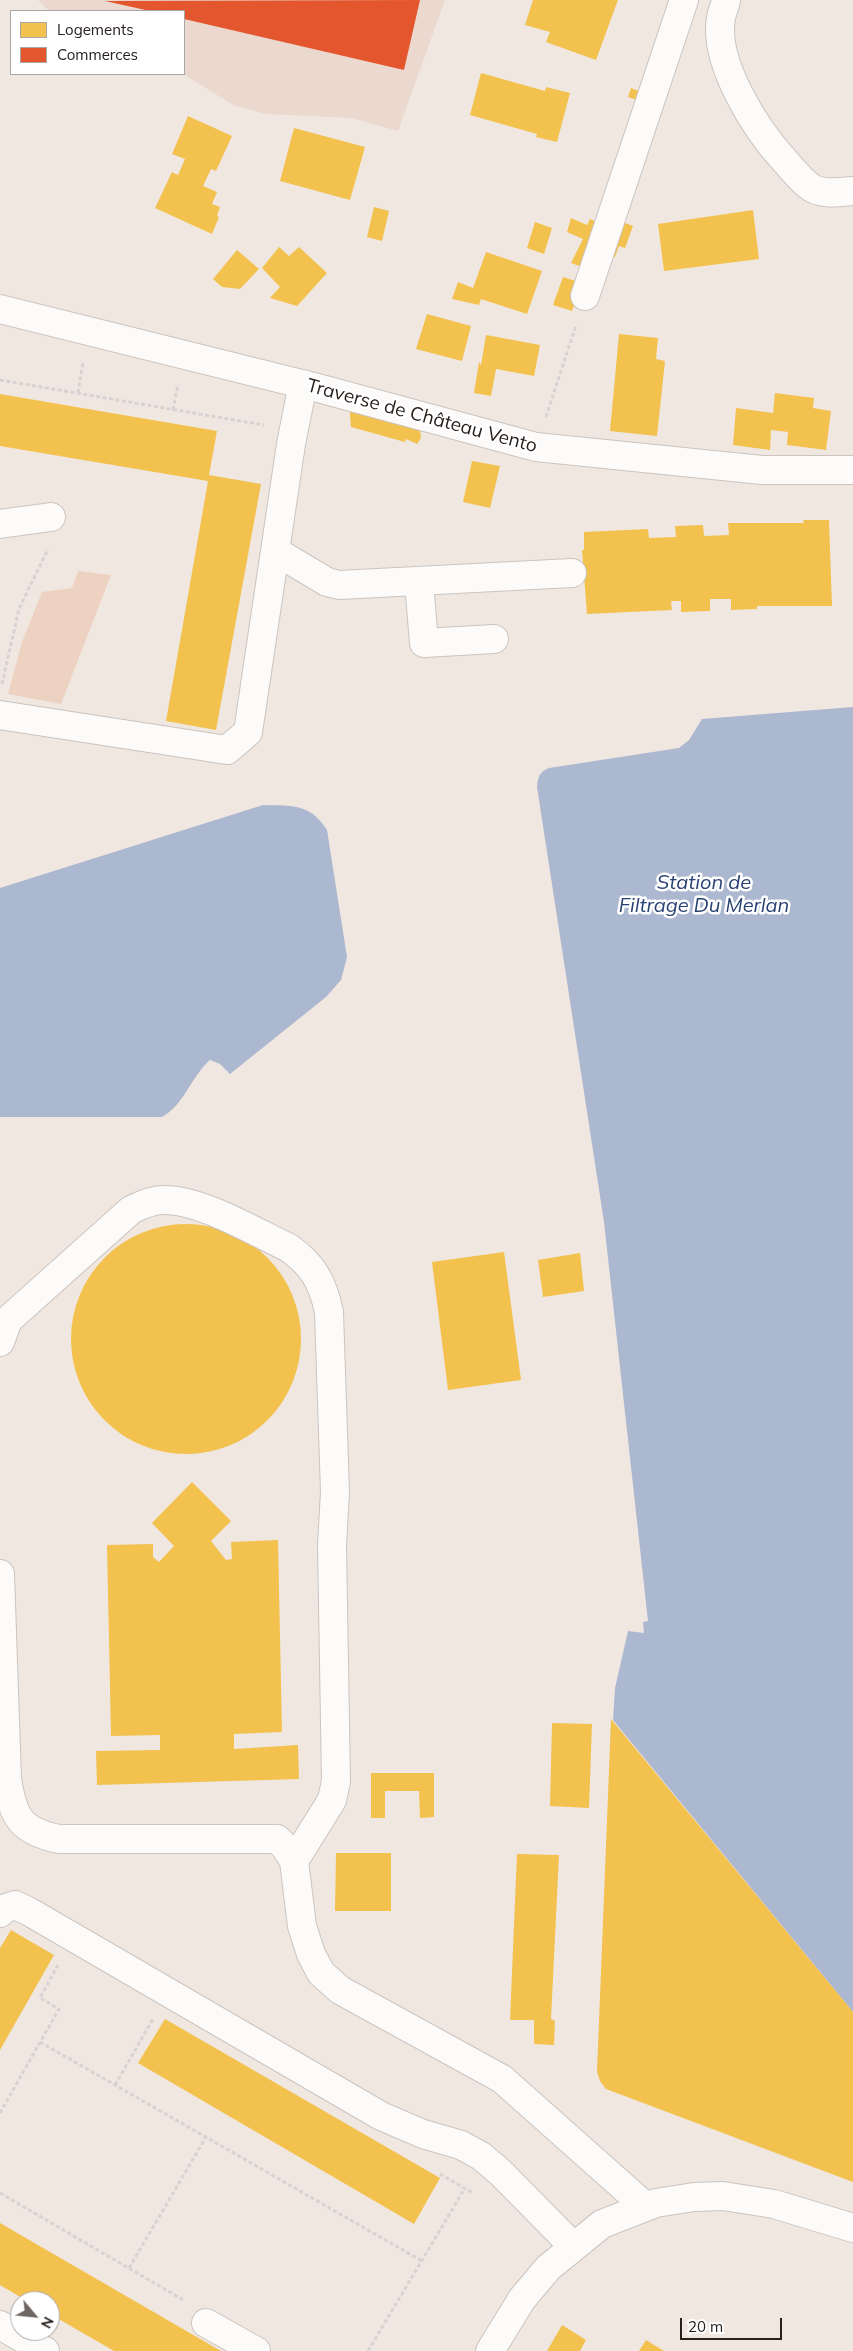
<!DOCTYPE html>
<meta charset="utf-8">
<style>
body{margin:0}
#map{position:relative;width:853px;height:2351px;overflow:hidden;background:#f1e7e1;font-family:Mulish,sans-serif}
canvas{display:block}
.legend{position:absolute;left:10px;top:10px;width:175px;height:65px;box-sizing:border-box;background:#fff;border:1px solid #a9a6a5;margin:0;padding:6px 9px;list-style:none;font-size:15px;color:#27201d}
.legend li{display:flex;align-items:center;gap:10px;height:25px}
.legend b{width:25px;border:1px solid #a9a6a5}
.north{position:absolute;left:10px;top:2291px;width:50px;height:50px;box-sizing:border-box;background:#fff;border:1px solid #a9a6a5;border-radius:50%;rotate:118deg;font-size:14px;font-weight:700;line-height:20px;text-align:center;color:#27201d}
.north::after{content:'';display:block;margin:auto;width:18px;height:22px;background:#6e6662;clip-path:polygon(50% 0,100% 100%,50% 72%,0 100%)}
.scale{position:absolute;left:680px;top:2318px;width:102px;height:22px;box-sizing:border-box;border:2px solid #27201d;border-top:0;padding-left:6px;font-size:15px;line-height:18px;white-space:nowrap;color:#27201d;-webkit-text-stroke:4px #fff;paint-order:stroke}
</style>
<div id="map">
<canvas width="853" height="2351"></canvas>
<ul class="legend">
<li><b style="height:14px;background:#f2c14e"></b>Logements</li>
<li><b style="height:14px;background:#e4572e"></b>Commerces</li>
</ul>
<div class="north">N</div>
<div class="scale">20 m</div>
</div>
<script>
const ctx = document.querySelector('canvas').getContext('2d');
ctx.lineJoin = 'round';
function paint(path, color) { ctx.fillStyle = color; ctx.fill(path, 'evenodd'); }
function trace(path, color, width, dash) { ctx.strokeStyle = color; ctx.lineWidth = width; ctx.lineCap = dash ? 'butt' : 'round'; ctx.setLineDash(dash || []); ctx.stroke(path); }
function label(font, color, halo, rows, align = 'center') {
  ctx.font = font + ' Mulish,sans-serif'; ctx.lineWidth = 5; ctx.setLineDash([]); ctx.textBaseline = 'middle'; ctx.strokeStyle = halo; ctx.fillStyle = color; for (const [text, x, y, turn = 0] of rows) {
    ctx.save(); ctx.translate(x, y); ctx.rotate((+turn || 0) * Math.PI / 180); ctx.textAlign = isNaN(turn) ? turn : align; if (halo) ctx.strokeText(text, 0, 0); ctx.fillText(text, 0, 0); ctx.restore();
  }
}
paint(new Path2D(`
 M38,0H445L398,131L352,118L266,114L235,106L183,74L184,11H49Z`), '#ebd9d0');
paint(new Path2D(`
 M78,571L111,575L61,704L8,694L22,642L42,592L72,588Z`), '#edd2c2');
paint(new Path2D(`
 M853,707V2012L613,1720L615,1688L628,1631L644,1633L643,1622L648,1621L604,1222L537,787C538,777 539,772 549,768L679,748L689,740L702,719Z
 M263,805C292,806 310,803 327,830L347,957L341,980L326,997L230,1074L220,1064L210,1060C191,1077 184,1105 162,1117H0V888Z`), '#acb7d0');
paint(new Path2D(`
 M533,0H618L596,60L546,42L550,32L525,25Z
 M481,73L545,91L546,87L570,93L557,142L536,137L537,134L470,115Z
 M631,88L646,94L643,102L628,97Z
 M188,116L232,136L216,171L211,169L203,186L217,192L212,204L220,207L217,216L219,217L212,234L155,208L172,172L178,175L185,159L172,154Z
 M294,128L365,147L350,200L280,181Z
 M374,207L389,211L382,241L367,237Z
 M753,210L759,259L664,271L658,224Z
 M571,218L587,225L590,219L602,224L588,269L571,263L583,239L567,232Z
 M617,220L633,226L625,248L619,246L615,257L605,255Z
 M535,222L552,228L544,254L527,248Z
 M279,247L289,256L299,247L327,273L297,306L270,298L280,287L262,268Z
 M237,250L259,269L240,289L222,287L213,279Z
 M486,252L542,271L527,314L481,299L479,305L452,299L458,282L473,288Z
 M563,277L582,283L572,311L553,305Z
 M427,314L471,326L462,361L416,349Z
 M619,334L658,338L656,359L665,361L657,436L610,431Z
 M486,335L540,345L534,376L496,369L491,396L474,393L479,362L481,365Z
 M775,393L814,398L813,408L831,411L826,450L787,445L788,432L771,430L770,450L733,445L736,408L773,413Z
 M0,394L217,431L209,475L261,484L216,730L166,721L208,481L0,446Z
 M349,402L419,423L421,438L417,444L406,439L405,442L351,427Z
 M472,461L500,466L490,508L463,502Z
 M803,520H829L832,606H757V609L731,610V599H710V611L681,612V601H671L672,610L587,614L582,550H584V532L648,529L649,538L676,537L675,526L703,525L704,536L729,535L728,523H804Z
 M71 1339a115 115 0 1 1 230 0a115 115 0 1 1-230 0Z
 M504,1252L521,1380L448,1390L432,1262Z
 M580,1253L584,1291L543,1297L538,1260Z
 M192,1482L231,1521L211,1541L226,1560L232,1559L231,1542L278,1540L282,1732L234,1734V1749L298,1745L299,1779L97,1785L96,1751L160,1750V1735L111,1736L107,1545L153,1544V1557L159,1562L174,1546L152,1523Z
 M611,1719L853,2012V2182L606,2089L600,2081L597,2072Z
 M552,1723L592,1724L589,1808L550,1806Z
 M371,1773H434V1817L420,1818L419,1791H385V1818H371Z
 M336,1853H391V1911H335Z
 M517,1854L559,1855L551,2019L555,2021L554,2045L534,2044V2020H510Z
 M11,1930L54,1955L0,2050V1948Z
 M165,2019L440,2178L414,2224L138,2063Z
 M0,2223L221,2351H114L50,2314V2301H27L0,2285Z
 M562,2325L586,2340L580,2351H547Z
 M646,2340L664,2351H639Z`), '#f2c14e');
paint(new Path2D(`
 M420,0L404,70L184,19V11H150L105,1Z`), '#e4572e');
const minor = new Path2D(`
 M726,0C725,6 722,12 721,18C713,62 756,130 785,161C793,170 802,182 812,188C824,195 840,192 853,191
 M585,296L684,0
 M0,309L318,388L536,447L762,470H853
 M0,524L51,517
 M275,551L327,582L339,585L572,573
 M419,582L424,643L494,639
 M0,715L227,750L248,732L291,444L303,384
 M0,1342L8,1320L131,1210C141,1205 152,1200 163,1200C200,1199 255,1232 289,1248C313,1265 323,1283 329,1312L335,1492L332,1545L336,1781L332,1800L294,1861
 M0,1574L7,1779C13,1817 20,1831 59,1839H277L285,1847L294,1861L302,1926L311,1954L321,1973L340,1990L502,2079L646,2207
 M0,1913L6,1908L15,1905L28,1911L381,2116L423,2134L461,2145L481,2156L500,2172L573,2246
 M206,2323L256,2351
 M0,2325L45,2351
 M490,2351L522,2299L548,2268L602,2224L656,2203L694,2197L723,2196L774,2204L853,2228`);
trace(minor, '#cbc4bf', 30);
trace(new Path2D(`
 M0,380L264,425
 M78,393L83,362
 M173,410L178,384
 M546,417L576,325
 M2,684L19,609L48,549
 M40,2042L422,2261
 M115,2085L153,2019
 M0,2113L59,2009L40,1998L58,1965
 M440,2174L473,2193
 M0,2193L185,2301
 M129,2268L206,2137
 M368,2351L465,2188`), '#d7d3d2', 3, [4, 2.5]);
trace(minor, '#fdfbfa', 28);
label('19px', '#27201d', '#fff', [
 ["Traverse de Château Vento",422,416,15]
]);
label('italic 20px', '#294273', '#fff', [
 ["Station de",704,883],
 ["Filtrage Du Merlan",704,906]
]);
</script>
